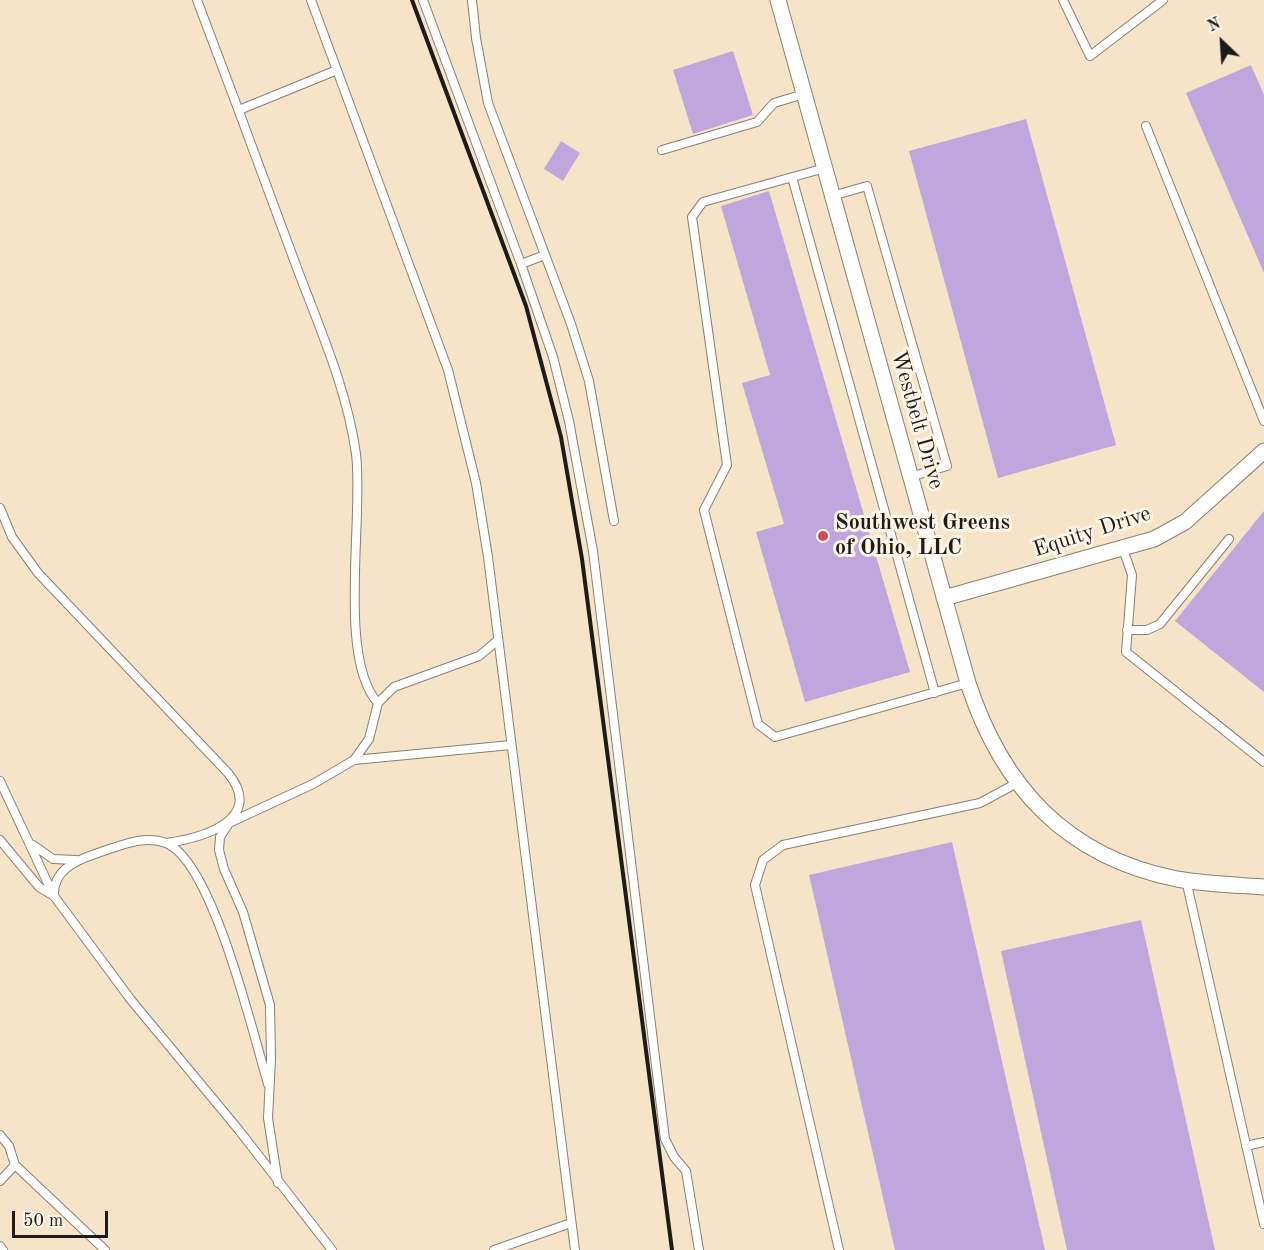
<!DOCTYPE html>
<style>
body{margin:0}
#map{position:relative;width:1264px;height:1250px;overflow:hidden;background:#f5e4c8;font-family:"Old Standard TT",serif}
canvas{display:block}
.north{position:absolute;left:1192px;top:12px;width:60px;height:60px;-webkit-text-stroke:4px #fcf5e5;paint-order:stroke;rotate:335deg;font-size:16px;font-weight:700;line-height:24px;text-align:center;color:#1c1c1c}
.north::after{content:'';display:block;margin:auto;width:21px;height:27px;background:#1c1c1c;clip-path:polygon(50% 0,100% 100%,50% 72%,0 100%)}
.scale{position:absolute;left:12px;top:1211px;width:96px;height:27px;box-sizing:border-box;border:3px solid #1c1c1c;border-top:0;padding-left:8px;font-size:18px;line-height:21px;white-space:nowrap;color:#1c1c1c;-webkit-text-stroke:4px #fcf5e5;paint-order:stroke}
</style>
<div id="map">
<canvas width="1264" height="1250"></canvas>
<div class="north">N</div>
<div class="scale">50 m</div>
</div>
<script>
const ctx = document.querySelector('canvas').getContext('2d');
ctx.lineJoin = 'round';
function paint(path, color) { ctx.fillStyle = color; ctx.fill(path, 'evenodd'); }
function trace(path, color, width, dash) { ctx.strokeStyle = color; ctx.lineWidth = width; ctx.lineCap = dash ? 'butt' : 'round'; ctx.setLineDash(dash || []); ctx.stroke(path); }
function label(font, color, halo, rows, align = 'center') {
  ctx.font = font + ' "Old Standard TT",serif'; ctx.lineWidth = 6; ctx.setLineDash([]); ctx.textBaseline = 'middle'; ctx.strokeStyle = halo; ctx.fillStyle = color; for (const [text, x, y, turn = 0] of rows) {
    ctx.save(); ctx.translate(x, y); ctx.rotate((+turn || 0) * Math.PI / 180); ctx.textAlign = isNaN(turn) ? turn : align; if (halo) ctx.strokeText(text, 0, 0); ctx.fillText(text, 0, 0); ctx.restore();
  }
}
paint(new Path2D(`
 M733,51L753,115L693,134L673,70Z
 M1251,65L1264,95V273L1186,93Z
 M1026,119L1116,445L998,478L909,151Z
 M561,141L580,153L563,181L544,169Z
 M769,191L910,672L805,702L756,532L784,524L742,383L770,375L721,206Z
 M1264,511V692L1175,621Z
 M952,842L1045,1250H895L809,875Z
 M1141,920L1215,1250H1067L1001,951Z`), '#bfa7dd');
const lane = new Path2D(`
 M197,0C231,89 264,179 297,268C320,329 347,389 356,454C364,516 337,659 378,703
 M311,0L448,370L476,483L488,557L575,1250
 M423,0L521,264L553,357L569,421L593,551L665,1139L674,1157L686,1171L699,1250
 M472,0L476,38L488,103L571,324L589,381L614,521
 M1063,0L1090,56L1163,0
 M239,110L337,70
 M1146,126L1264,421
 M662,150L757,122L774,103L804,94
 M825,168L703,202L692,217L727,465L704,510L758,724L775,737L968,683
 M792,177L935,693
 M832,196L867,186L947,466L910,477
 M521,264L545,255
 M0,508L12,537L38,573L228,773C266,820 202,838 166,843
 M1123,549L1132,575L1126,652L1264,762
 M1127,630H1147L1160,624L1229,539
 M354,760L511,745
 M0,781L52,892
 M0,840L39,887L54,896L131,1000L238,1129L332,1250
 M33,845L53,859L76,860
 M1186,880L1264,1224
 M54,896C53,871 74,861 95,854C117,847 143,834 166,843C213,862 253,1034 268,1084
 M0,1135L9,1146L15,1165L0,1181
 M1246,1146L1264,1142
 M15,1165L105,1250
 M278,1183L268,1118L271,1059L270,1005L243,912L224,869L219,850L220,837L229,823L313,784L354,760L369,739L378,703L394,687L479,656L498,640
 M0,1246L3,1250
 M494,1250L571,1223
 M839,1250L755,885L763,860L783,845L980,803L1017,783`);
const street = new Path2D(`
 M778,0L968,683C1002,787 1066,857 1177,879C1206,884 1235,885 1264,887
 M944,598L1154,539L1185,522L1264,451`);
trace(lane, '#888072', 10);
trace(street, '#888072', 17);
trace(lane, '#fff', 8);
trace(street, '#fff', 15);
trace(new Path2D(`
 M412,0L526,306L561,437L582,559L672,1250`), '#1c1c1c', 4);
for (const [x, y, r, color] of [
 [823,536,6,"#d1495b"]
]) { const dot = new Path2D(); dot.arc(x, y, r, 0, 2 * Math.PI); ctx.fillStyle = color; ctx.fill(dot); trace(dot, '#fcf5e5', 2); }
label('22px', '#1c1c1c', '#fcf5e5', [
 ["Westbelt Drive",917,420,74],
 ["Equity Drive",1092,532,-18]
]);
label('bold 22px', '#1c1c1c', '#fcf5e5', [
 ["Southwest Greens",835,523],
 ["of Ohio, LLC",835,548]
], 'left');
</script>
